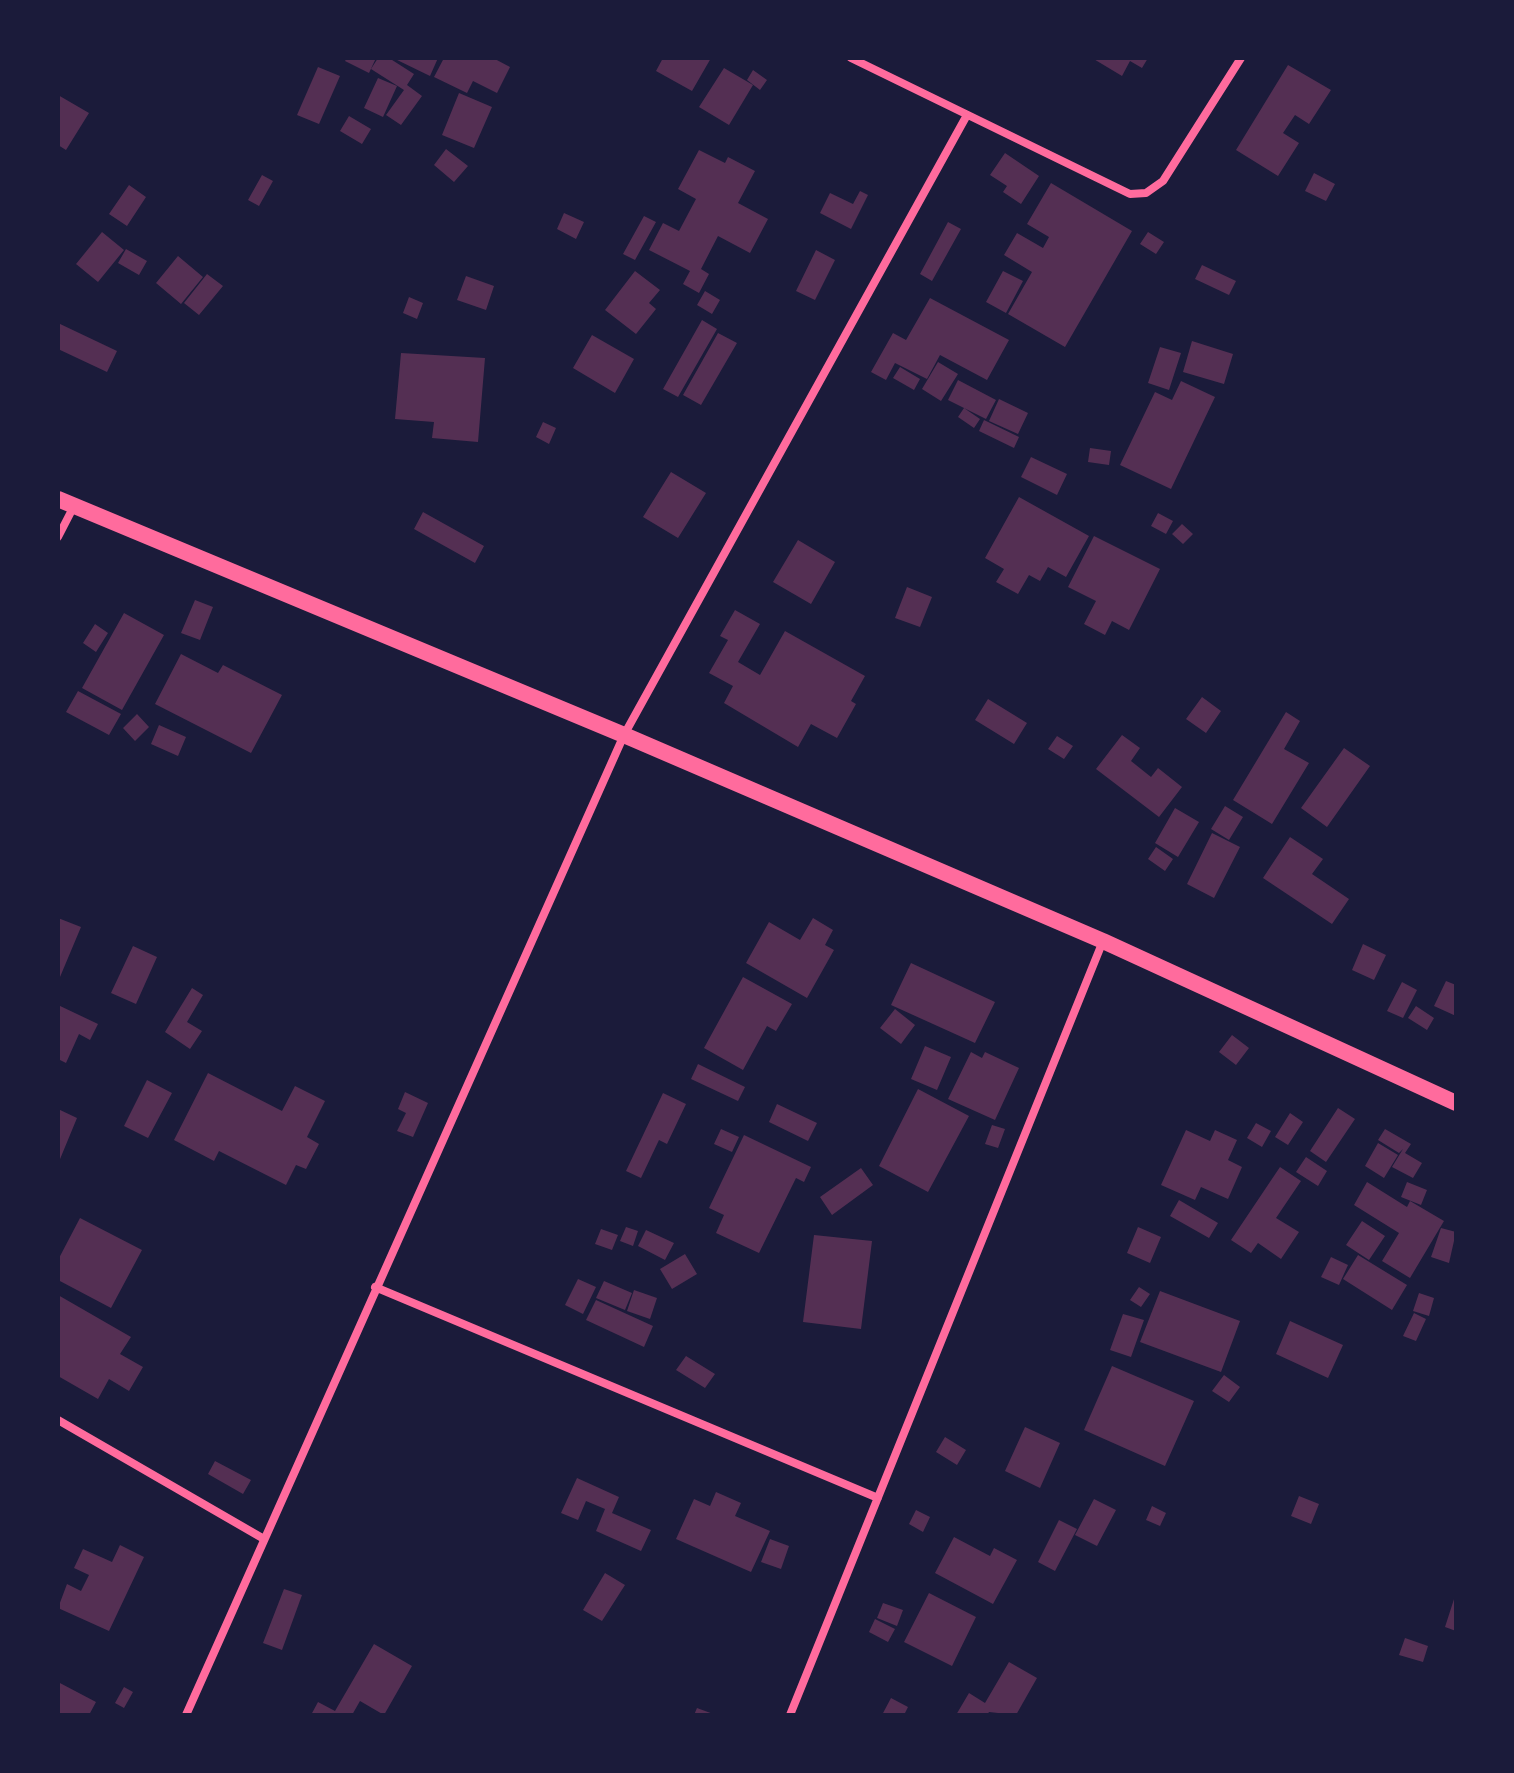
<!DOCTYPE html>
<style>
body{margin:0}
#map{position:relative;width:1514px;height:1773px;overflow:hidden;background:#1b1b3a;font-family:Overpass,sans-serif}
canvas{display:block}
.frame{position:absolute;inset:0;border:60px solid #1b1b3a;pointer-events:none}
</style>
<div id="map">
<canvas width="1514" height="1773"></canvas>
<div class="frame"></div>
</div>
<script>
const ctx = document.querySelector('canvas').getContext('2d');
ctx.lineJoin = 'round';
function paint(path, color) { ctx.fillStyle = color; ctx.fill(path, 'evenodd'); }
function trace(path, color, width, dash) { ctx.strokeStyle = color; ctx.lineWidth = width; ctx.lineCap = dash ? 'butt' : 'round'; ctx.setLineDash(dash || []); ctx.stroke(path); }
paint(new Path2D(`
 M347,58H376L369,73L345,61Z
 M378,58H389L414,74L407,85L422,96L401,125L386,115L404,90L371,69Z
 M393,58H438L430,76Z
 M444,58H493L510,67L497,93L473,81L467,93L434,77Z
 M663,58H711L692,91L656,71Z
 M1092,58H1148L1142,68L1130,61L1122,76Z
 M1288,65L1331,90L1309,124L1295,115L1283,133L1299,143L1278,176L1236,150Z
 M318,67L340,76L319,124L297,115Z
 M724,68L753,85L729,125L699,107Z
 M753,70L767,80L760,90L747,80Z
 M378,78L397,86L383,117L364,108Z
 M459,93L492,107L474,148L442,135Z
 M58,95L89,113L66,150L58,145Z
 M349,116L371,129L362,144L340,131Z
 M446,149L468,166L454,182L434,165Z
 M699,150L725,163L728,157L755,171L738,203L768,219L750,253L718,236L701,269L709,274L699,293L683,284L690,271L649,250L663,223L679,231L696,199L678,189Z
 M1005,153L1039,176L1021,204L1003,192L1007,186L990,175Z
 M1314,173L1335,184L1326,201L1305,191Z
 M262,175L273,181L259,206L248,200Z
 M1051,183L1132,231L1065,347L1008,314L1032,272L1004,255L1017,233L1043,248L1049,237L1027,224Z
 M129,185L146,197L127,226L109,214Z
 M860,191L868,195L851,229L820,213L830,193L853,204Z
 M564,213L584,222L576,239L557,229Z
 M644,216L656,222L635,260L623,254Z
 M948,222L961,229L932,281L920,274Z
 M102,232L124,250L98,282L76,264Z
 M1148,232L1164,242L1156,254L1140,244Z
 M126,249L147,261L139,275L118,263Z
 M816,250L835,260L815,300L796,291Z
 M178,256L203,277L181,304L156,283Z
 M1202,265L1236,281L1229,295L1195,279Z
 M635,271L660,290L649,303L656,309L636,334L605,310Z
 M1003,271L1023,281L1006,313L986,302Z
 M207,274L223,286L199,315L184,303Z
 M466,276L494,286L486,310L457,300Z
 M705,291L720,300L712,314L697,305Z
 M409,297L423,303L417,319L403,313Z
 M930,298L1009,340L987,380L940,355L927,379L895,363L886,380L871,372L893,333L906,340Z
 M702,320L717,329L678,397L663,389Z
 M58,323L117,351L107,372L58,349Z
 M718,333L737,343L701,405L683,395Z
 M592,335L634,359L615,393L573,368Z
 M1192,341L1233,354L1224,384L1183,372Z
 M1160,347L1181,353L1169,390L1148,383Z
 M401,353L485,358L478,442L432,438L434,422L395,419Z
 M938,362L958,374L941,401L922,389Z
 M900,367L920,379L914,390L893,378Z
 M958,380L996,400L986,419L948,400Z
 M1181,381L1215,397L1171,489L1120,465L1155,392L1172,400Z
 M999,399L1028,413L1018,434L989,421Z
 M964,408L980,419L974,428L958,417Z
 M984,420L1019,437L1014,448L979,431Z
 M543,422L556,428L549,444L536,437Z
 M1090,448L1111,451L1109,465L1088,462Z
 M1031,457L1067,474L1057,495L1021,477Z
 M671,472L706,493L678,538L643,517Z
 M1019,497L1089,536L1066,577L1048,567L1040,581L1029,575L1018,594L996,582L1004,569L985,558Z
 M423,512L484,546L475,563L414,529Z
 M1158,513L1173,521L1166,534L1151,526Z
 M1182,524L1193,534L1183,544L1172,534Z
 M1094,536L1160,569L1129,630L1112,621L1105,635L1084,624L1096,601L1068,587Z
 M798,540L835,562L811,604L773,582Z
 M907,587L932,597L920,627L895,618Z
 M195,600L213,607L200,640L181,633Z
 M735,610L760,624L738,662L760,675L785,631L865,676L851,701L856,704L837,738L811,724L798,747L724,703L733,686L709,673L728,640L720,636Z
 M124,613L164,635L122,710L82,688Z
 M95,624L108,633L96,652L83,643Z
 M181,654L218,673L223,665L282,695L251,753L155,704Z
 M78,691L121,714L109,735L66,712Z
 M1202,697L1221,711L1206,733L1186,719Z
 M988,699L1027,723L1014,744L975,720Z
 M1286,712L1300,721L1284,749L1309,763L1272,824L1233,800Z
 M137,714L149,727L135,741L123,728Z
 M159,725L186,737L178,756L151,744Z
 M1122,735L1140,748L1131,761L1151,777L1158,768L1182,787L1159,817L1096,769Z
 M1057,736L1073,746L1064,759L1048,749Z
 M1344,748L1370,766L1327,827L1301,808Z
 M1225,806L1243,817L1229,840L1211,829Z
 M1175,808L1199,822L1178,857L1155,843Z
 M1212,833L1240,847L1214,898L1187,884Z
 M1290,837L1323,859L1312,874L1349,899L1332,924L1263,878Z
 M1156,847L1173,859L1165,871L1148,859Z
 M58,918L81,927L60,977L58,976Z
 M813,918L833,930L825,945L834,950L807,998L746,963L769,922L800,940Z
 M1363,944L1386,955L1374,980L1352,970Z
 M133,946L157,957L136,1004L111,993Z
 M911,963L995,1002L975,1043L891,1005Z
 M743,977L792,1004L776,1031L767,1026L743,1070L704,1048Z
 M1446,981L1456,985V1016L1434,1006Z
 M1402,982L1417,990L1403,1018L1387,1011Z
 M192,988L203,995L187,1022L202,1031L190,1049L165,1032Z
 M58,1005L98,1024L90,1040L79,1034L66,1063L58,1059Z
 M1416,1006L1434,1018L1427,1030L1408,1018Z
 M895,1009L915,1025L901,1044L880,1028Z
 M1232,1035L1249,1048L1236,1065L1219,1052Z
 M925,1046L951,1057L937,1090L911,1079Z
 M971,1052L982,1058L985,1052L1019,1068L995,1120L948,1099Z
 M698,1064L745,1087L738,1101L691,1079Z
 M208,1073L282,1111L295,1086L325,1101L307,1137L319,1144L306,1169L296,1165L286,1185L219,1151L214,1161L174,1140Z
 M147,1080L172,1093L148,1138L124,1126Z
 M918,1089L969,1116L928,1192L879,1166Z
 M405,1092L428,1103L413,1137L397,1131L406,1113L398,1109Z
 M663,1093L686,1104L667,1144L659,1140L641,1178L626,1171Z
 M777,1104L817,1123L808,1141L769,1122Z
 M1338,1108L1355,1119L1326,1162L1310,1151Z
 M58,1109L77,1118L58,1164Z
 M1290,1113L1303,1122L1288,1145L1275,1137Z
 M1256,1123L1271,1131L1262,1147L1247,1138Z
 M992,1125L1005,1129L998,1148L985,1144Z
 M721,1129L739,1137L732,1152L714,1144Z
 M1385,1129L1411,1144L1405,1153L1422,1163L1413,1178L1392,1167L1403,1149L1399,1153L1378,1140Z
 M1186,1130L1210,1141L1215,1130L1237,1140L1228,1160L1242,1167L1228,1199L1201,1187L1195,1200L1161,1185Z
 M744,1135L811,1167L804,1182L796,1178L759,1253L716,1233L724,1215L709,1208Z
 M1378,1143L1398,1155L1384,1178L1365,1166Z
 M1306,1157L1327,1171L1318,1186L1296,1172Z
 M1280,1167L1301,1181L1276,1218L1299,1232L1281,1259L1258,1243L1251,1253L1231,1240Z
 M861,1168L873,1185L832,1215L820,1197Z
 M1367,1182L1407,1207L1410,1201L1444,1221L1410,1278L1382,1261L1399,1233L1354,1205Z
 M1407,1182L1427,1190L1421,1205L1401,1197Z
 M1179,1200L1218,1223L1209,1238L1170,1216Z
 M80,1218L142,1250L111,1308L58,1280V1260Z
 M1362,1221L1385,1236L1369,1260L1346,1245Z
 M626,1227L638,1231L633,1246L620,1241Z
 M1138,1227L1161,1237L1150,1263L1127,1253Z
 M1441,1228L1456,1232L1449,1263L1431,1257Z
 M601,1229L618,1235L612,1250L595,1244Z
 M646,1230L674,1243L665,1260L638,1246Z
 M814,1235L872,1241L861,1329L803,1322Z
 M685,1254L697,1274L672,1289L660,1269Z
 M1358,1255L1407,1285L1392,1310L1343,1279Z
 M1331,1257L1348,1265L1339,1285L1321,1277Z
 M578,1279L596,1287L583,1314L565,1305Z
 M604,1281L632,1293L625,1310L596,1298Z
 M1139,1287L1150,1294L1141,1307L1130,1300Z
 M634,1290L657,1298L650,1319L627,1311Z
 M1160,1291L1240,1321L1221,1372L1140,1342Z
 M1419,1293L1434,1298L1429,1316L1413,1311Z
 M58,1295L131,1337L120,1354L143,1367L129,1391L109,1379L98,1399L58,1376Z
 M596,1300L653,1326L644,1347L586,1320Z
 M1414,1313L1426,1319L1416,1341L1403,1336Z
 M1123,1314L1144,1320L1131,1357L1110,1350Z
 M1290,1321L1343,1345L1328,1378L1276,1354Z
 M686,1356L715,1374L705,1388L676,1370Z
 M1112,1366L1194,1401L1165,1466L1084,1430Z
 M1224,1375L1240,1387L1229,1402L1212,1391Z
 M1025,1427L1060,1443L1040,1488L1005,1471Z
 M945,1437L966,1450L957,1465L936,1452Z
 M215,1461L251,1480L243,1494L208,1474Z
 M577,1478L619,1497L612,1513L651,1530L641,1551L596,1531L605,1509L586,1501L578,1520L561,1513Z
 M716,1492L741,1503L735,1516L770,1531L751,1572L676,1539L694,1499L710,1506Z
 M1299,1496L1319,1504L1311,1524L1291,1516Z
 M1094,1499L1116,1510L1097,1546L1075,1535Z
 M1152,1506L1166,1513L1160,1526L1146,1520Z
 M916,1510L930,1517L923,1532L909,1524Z
 M1059,1520L1077,1529L1055,1571L1038,1562Z
 M954,1537L990,1556L994,1548L1017,1560L993,1604L935,1573Z
 M770,1539L789,1546L781,1569L761,1562Z
 M120,1545L144,1557L109,1631L58,1608L67,1584L81,1591L89,1575L74,1568L83,1549L112,1562Z
 M605,1573L625,1585L602,1621L583,1610Z
 M284,1589L302,1595L282,1650L263,1643Z
 M929,1593L976,1617L952,1666L904,1642Z
 M1455,1596L1456,1597V1631L1445,1627Z
 M883,1603L903,1610L897,1626L877,1618Z
 M875,1619L895,1629L888,1642L869,1632Z
 M1405,1638L1428,1646L1423,1662L1399,1655Z
 M374,1644L412,1666L384,1715L360,1701L352,1715H311L318,1702L335,1711Z
 M1009,1662L1037,1678L1016,1715L989,1712L987,1715H956L969,1693L985,1703Z
 M58,1682L96,1702L89,1715H58Z
 M124,1687L133,1692L124,1708L115,1703Z
 M891,1698L908,1707L904,1715H882Z
 M697,1708L716,1715H694Z`), '#542f53');
trace(new Path2D(`
 M851,58L1130,194L1146,193L1163,181L1241,58
 M58,537L74,506
 M375,1287L878,1498
 M58,1420L264,1539
 M186,1715L624,735L967,115
 M790,1715L1103,941`), '#ff6b9d', 8);
trace(new Path2D(`
 M58,499L624,735L1103,941L1456,1103`), '#ff6b9d', 16);
</script>
